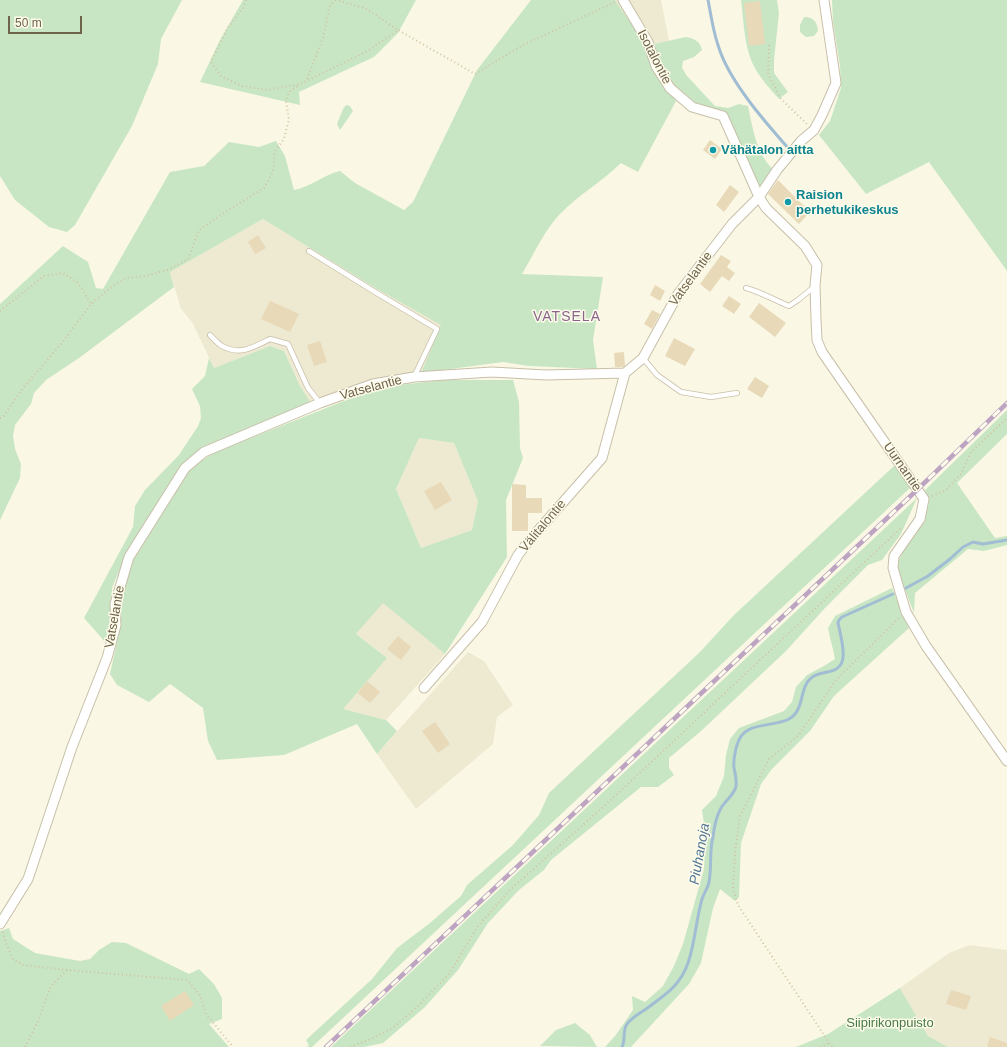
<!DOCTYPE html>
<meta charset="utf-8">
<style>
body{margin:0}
#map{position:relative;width:1007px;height:1047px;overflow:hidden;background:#faf8e4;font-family:Arial,sans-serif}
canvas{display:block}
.scale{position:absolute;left:8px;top:16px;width:74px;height:18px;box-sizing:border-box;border:2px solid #70634c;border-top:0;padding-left:5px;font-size:12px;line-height:14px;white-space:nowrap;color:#70634c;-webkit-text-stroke:3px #fdfbea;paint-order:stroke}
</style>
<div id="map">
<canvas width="1007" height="1047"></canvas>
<div class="scale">50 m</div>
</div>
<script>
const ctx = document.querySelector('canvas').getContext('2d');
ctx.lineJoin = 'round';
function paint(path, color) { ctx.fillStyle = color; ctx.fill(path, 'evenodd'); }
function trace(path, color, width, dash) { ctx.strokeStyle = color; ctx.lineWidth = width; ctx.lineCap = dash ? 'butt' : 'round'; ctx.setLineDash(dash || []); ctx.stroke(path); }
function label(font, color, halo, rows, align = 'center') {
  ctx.font = font + ' Arial,sans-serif'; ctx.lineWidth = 3; ctx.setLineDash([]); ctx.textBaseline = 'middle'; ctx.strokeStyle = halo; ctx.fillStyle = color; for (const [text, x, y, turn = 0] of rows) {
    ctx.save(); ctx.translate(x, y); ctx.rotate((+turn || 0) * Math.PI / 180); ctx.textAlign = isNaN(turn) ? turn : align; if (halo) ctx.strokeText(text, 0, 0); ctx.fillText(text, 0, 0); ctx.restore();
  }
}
paint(new Path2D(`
 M615,0H661L669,41L654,44H645Z
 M263,219L377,289L442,325L421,373L392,376L364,383L311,403L300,386L284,351L270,346L214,368L192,322L181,309L170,272Z
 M419,438L454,443L478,501L472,530L421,548L396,489Z
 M383,602L445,654L386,720L342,709L387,658L356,634Z
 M468,652L484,661L513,705L497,717L493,744L416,809L377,754Z
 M970,945L1007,950V1047H948L928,1036L900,988L949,953Z`), '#eee9d1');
paint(new Path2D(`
 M0,0H182L161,39L158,64L132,126L75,225L67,232L49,227L15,200L0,176Z
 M243,0H416L398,33L374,57L299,92L300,105L200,82L220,40Z
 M531,0H615L645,44L654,68L676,101L638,172L621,163C602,182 578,195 560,214C545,229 533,256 522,274L603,277L593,340L597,369L529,366L503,362L421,373L441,325L377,289L263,219L170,272L174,287L79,358L46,380L34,393L31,404L15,425L13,436L15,449L21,464L20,478L0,520V304L63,246L88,262L96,288L103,289L170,172L204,166L229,142L259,147L276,141L285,156L294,190C311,187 323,175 340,171L355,183L404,210L413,202L477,70Z
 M741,0H777L779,13L774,60V73L788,92L779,99C771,90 762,80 756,70C744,49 744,23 741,0Z
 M832,0H1007V271L929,162L866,194L819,135L830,121L841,88L840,66L833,22Z
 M804,17C814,17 817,22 818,31L814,36L806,37L800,32V25Z
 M686,37C695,39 700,41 702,50L694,57L683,61L682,68L687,76L715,106L728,108L739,104L748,106C753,129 756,153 773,169L761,191L727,113L696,103L674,85L660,63L654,44Z
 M346,105L350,106L353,111L340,130L337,124L343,109Z
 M270,346L284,351L300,386L311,403L207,445L194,454L183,464L135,540L122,564L112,588L110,620L106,643L84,618L133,527L135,506L145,490L179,455L198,426L201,418L200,406L192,389L205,376L209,358L214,368Z
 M445,380H513L519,402L520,448L523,458L506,500L507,557L445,654L383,603L356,634L387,658L343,709L386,720L397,731L377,754L357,724L284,755L217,760L208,741L203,708L170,684L149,702L117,685L110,674L118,637L122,588L129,567L190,469L213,453L344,401L375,390L407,384ZM419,438L454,443L478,501L472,530L421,548L396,489Z
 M1007,410V434L957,483L995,538L1007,536V545L984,551L968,549L915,593L914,613L899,574L897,564L907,544L922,522L929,503L925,490Z
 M895,465L911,487L312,1047H307L309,1045L306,1040L372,979L397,948L430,923L461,896L467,885L513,845L539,815L549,793L700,652L733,616Z
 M917,498L901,534L882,560L868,565L825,608L786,651L700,732L669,758V768L674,775L658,787H641L551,860L544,870L519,890L488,923L458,970L424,1008L383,1043L364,1047H331Z
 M892,588L909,628L834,696L810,731L772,769L761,784L741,843L739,897L735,901L720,889L713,908L701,963L689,984L631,1047H605L615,1036L633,1010L632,996L645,1002L663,986L674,966L683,944L704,869L705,830L702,810L716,796L724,776L726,755L730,739L739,728L784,711L792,702L796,687L807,675L824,666L835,659C833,648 830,639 828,628L835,616Z
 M9,928L13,939L35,953L80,961L90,959L99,950L112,942L126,943L189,974L199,969L214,984L222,998V1019L209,1024L229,1047H0V931Z
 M900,988L928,1036L948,1047H796L828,1034Z
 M575,1023L590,1035L597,1047L540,1046L556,1030Z`), '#c8e6c4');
trace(new Path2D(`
 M708,0C711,15 713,31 718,45C728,80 765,122 789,149
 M906,588L928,576L950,559L963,547L973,542L983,544L1007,540
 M622,1047C626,1039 622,1031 627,1024C631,1018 640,1013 646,1009C665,995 680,986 688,963C695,943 696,920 702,899C704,893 708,888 709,882C712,867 709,851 713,837C714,828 717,815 721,808C725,801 735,794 736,786C737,780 735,773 734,768C733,760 736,745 740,738C749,722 774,727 789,719C805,710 799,688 811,678C820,670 837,675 842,662C846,654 840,632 838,623L839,620L842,617L893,594`), '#a1bdd3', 3);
paint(new Path2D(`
 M760,1L765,44L749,46L744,3Z
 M710,140L722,149L715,159L703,150Z
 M778,180L810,212L799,224L768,194Z
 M730,185L739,192L724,212L716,205Z
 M258,235L266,248L255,254L248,242Z
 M721,255L731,261L727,267L735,273L729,281L722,276L710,292L700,284Z
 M655,285L665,291L660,301L650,295Z
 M729,296L741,304L734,314L722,306Z
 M270,301L299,314L290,332L261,319Z
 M759,303L786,323L775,337L749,317Z
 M652,310L660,314L652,329L644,324Z
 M674,338L695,349L685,366L665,356Z
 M320,341L327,362L314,366L307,345Z
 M624,352L625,366L623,367H615L614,353Z
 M755,377L769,386L762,398L747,389Z
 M441,482L452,500L435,510L424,491Z
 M512,484L526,485V498H542V513H528V531H512Z
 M398,636L411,647L401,660L387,649Z
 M367,681L380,692L370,703L358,693Z
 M435,722L450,744L438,753L422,731Z
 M951,990L971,996L966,1010L946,1004Z
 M185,991L194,1005L170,1021L161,1006Z
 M990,1037L1007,1043V1047H987Z`), '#e8d9b9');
const service = new Path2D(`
 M309,251L375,292L437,329L414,377
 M746,288C761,292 774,300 789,306L798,300L814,287
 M210,335C213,338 217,343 222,346C240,356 254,347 270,339L288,344L308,388L320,403
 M643,358L657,375L681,392L711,397L737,393`);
const minor = new Path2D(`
 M623,0L648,42L656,66L670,88L692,107L723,116L759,197L766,208L805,246L817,265L815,285L816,319L817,340L822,352L924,499L920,519L894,556L893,568L906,612L926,646L1007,761
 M424,688L482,622L518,555L528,542L602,458L625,373
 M0,924L28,879L72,747L107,658L116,625L115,604L129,557L185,468L204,452L320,403L373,384L414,377L492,372L546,375L625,373L643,358L678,294L732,224L759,197L777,170L801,141L814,130L822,115L836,83L824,0`);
trace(service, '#c8bfa9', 6);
trace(minor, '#c8bfa9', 11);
trace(new Path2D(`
 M246,0L243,8L227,29L211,62L221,76L242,86L267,90L300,84L366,52L398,30L475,74L523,45L615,2
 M335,0L365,8L398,30
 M769,45L768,74L781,99L807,124
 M307,79L323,38L330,6L335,0
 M0,311L44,276L63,273L78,283L91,304
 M0,418L3,417L23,388L61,344L91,304L109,289L126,278L146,276L170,269L188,259L199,230L230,209L264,188L273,172L275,151L284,139L289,119L286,101L289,92L299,85
 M932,496L946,490L961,474L971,452L1007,418
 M3,932L6,943L13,959L23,965L67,970L187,980L200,995L206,1014L233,1047
 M25,1047L38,1021L51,986L67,970
 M350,1047L371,1039L394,1027L419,1005L449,974L478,926L510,890L612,799L902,527
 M820,1047L830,1043
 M832,1047L738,905L733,889L735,852L740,816L769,759L798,736L836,680L899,618`), '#d2c2a1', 2, [1, 3]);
trace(service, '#fff', 4.5);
trace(minor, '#fff', 9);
const rail = new Path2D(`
 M326,1047L918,489L1007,403`);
trace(rail, '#bda4c2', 4.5);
trace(rail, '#fdfbea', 3, [9]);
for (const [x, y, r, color] of [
 [713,150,4,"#0f9aa8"],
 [788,202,4,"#0f9aa8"]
]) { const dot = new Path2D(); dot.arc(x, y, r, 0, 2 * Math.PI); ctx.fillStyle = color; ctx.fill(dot); trace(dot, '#fdfbea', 1.5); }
label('13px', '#70634c', '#fdfbea', [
 ["Isotalontie",654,57,63],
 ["Vatselantie",691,279,-54],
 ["Vatselantie",371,388,-15],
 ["Uurnantie",902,467,55],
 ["Välitalontie",543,526,-50],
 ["Vatselantie",115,617,-80]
]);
label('bold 13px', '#0d838f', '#fdfbea', [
 ["Vähätalon aitta",721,150],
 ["Raision",796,195],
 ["perhetukikeskus",796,210]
], 'left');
label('13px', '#487b47', '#fdfbea', [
 ["Siipirikonpuisto",890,1023]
]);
ctx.letterSpacing = '1px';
label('14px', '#8b648c', '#fdfbea', [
 ["VATSELA",567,317]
]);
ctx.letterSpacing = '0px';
label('italic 14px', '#517796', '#fdfbea', [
 ["Piuhanoja",700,854,-80]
]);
</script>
